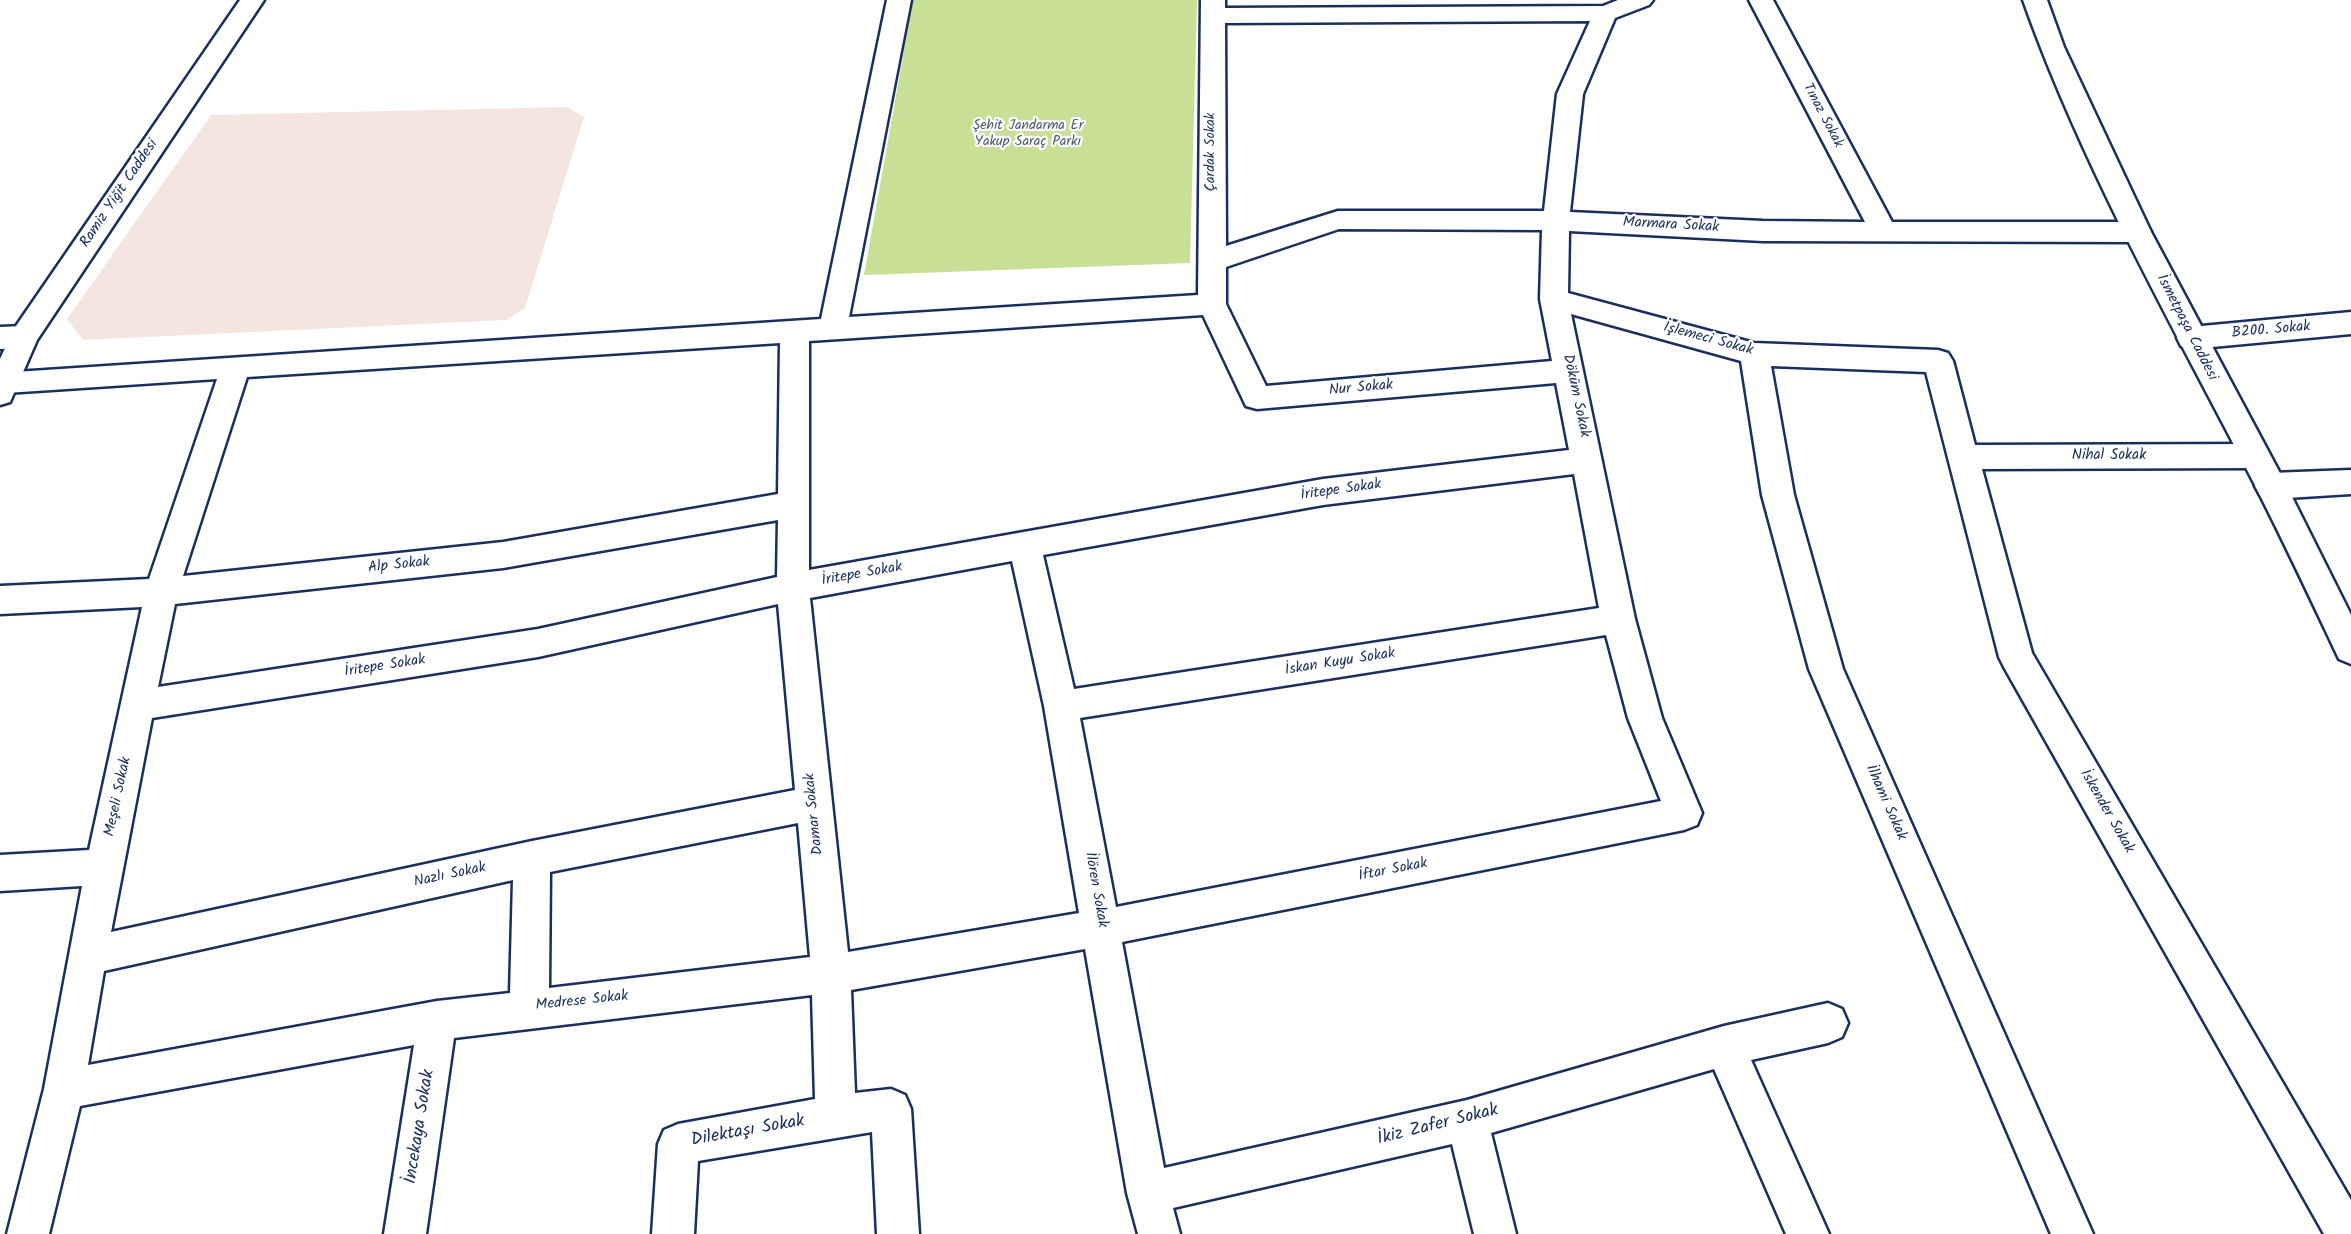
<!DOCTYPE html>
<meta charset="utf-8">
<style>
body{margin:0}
canvas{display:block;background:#fff}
</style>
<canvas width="2351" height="1234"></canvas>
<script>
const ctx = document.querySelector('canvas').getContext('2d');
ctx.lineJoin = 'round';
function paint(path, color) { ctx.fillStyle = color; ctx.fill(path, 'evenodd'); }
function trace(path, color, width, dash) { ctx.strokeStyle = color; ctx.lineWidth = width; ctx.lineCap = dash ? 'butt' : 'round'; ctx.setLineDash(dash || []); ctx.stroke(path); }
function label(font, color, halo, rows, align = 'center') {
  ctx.font = font + ' Kalam,sans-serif'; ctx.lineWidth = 4.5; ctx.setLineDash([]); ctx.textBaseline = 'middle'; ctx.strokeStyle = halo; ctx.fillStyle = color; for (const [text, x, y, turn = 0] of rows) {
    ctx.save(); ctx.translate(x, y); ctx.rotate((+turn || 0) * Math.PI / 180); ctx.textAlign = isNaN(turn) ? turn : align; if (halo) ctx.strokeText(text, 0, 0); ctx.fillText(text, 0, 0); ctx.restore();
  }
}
paint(new Path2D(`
 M567,107L584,117L525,308L506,320L83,340L67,319L211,115Z`), '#f5e5e0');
paint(new Path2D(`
 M913,0H1197L1190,263L864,275Z`), '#c8e095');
const street = new Path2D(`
 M887,0H911L849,317L1198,295L1201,0H1225V8L1603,6L1618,0H1653L1649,5L1615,18L1583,94L1570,212L1763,221L1865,222L1749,0H1773L1892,222H2137L2147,225L2151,232L2147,239L2137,242L1763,241L1569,231L1568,293L1754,343L1938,350L1948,353L1953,361L1975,445L2254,444L2265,447L2269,456L2265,465L2254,468L1982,469L2032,653L2351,1200V1234H2324L2004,667L1999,657L1926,372L1771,366L1794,495L1843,669L2093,1234H2051L1809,669L1762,495L1741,361L1571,314L1635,619L1662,718L1702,813L1697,825L1684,830L1122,942L1164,1168L1467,1100L1724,1026L1828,1003L1842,1009L1848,1023L1842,1037L1828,1043L1751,1060L1829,1234H1786L1714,1069L1491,1133L1516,1234H1474L1452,1144L1173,1208L1180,1234H1138L1127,1193L1085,949L851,990L855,1093L891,1089L905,1095L911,1109L919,1234H877L872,1132L698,1161L694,1234H652L658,1144L664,1130L678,1124L815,1099L812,995L454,1038L426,1234H384L414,1045L80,1106L49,1234H7L44,1089L82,886L0,891V855L89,850L142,607L0,614V586L149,579L217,379L6,393L0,391V373L821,319ZM1590,21L1557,94L1544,211H1338L1226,246L1225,23ZM1339,229L1542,230L1540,299L1552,361L1266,386L1226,304V267ZM1203,315L1246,406L1257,409L1556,383L1569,450L1323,479L809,570V341ZM780,343L778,494L503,542L183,576L247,377ZM1574,474L1599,608L1074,689L1043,555L1323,505ZM778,520L777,577L538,629L158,687L175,604L503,568ZM1012,561L1044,706L1079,913L848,952L810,598ZM778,604L795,790L532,841L111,932L152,718L538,657ZM1606,635L1628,718L1661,801L1116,907L1080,718ZM798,823L810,957L549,988L550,872ZM513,880L510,993L437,1001L88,1065L104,971Z
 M2351,312V334L2191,349L2181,346L2177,338L2181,330L2191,327Z
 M24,326L34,329L38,337L34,345L24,348L0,349V327Z
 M2351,470V494L2271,499L2260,495L2255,486L2260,477L2271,473Z`);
const secondary = new Path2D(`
 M240,0H264L37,340L10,402L0,405V359L14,329Z
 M2023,0H2047L2064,47L2151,232L2282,477L2351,615V664L2339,659C2312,602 2285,544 2256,487C2174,328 2083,169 2023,0Z`);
trace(street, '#1b2f5e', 5);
trace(secondary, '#1b2f5e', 5);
paint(street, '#fff');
paint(secondary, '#fff');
label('14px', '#1b2f5e', '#fff', [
 ["Tınaz Sokak",1822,116,62],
 ["Çardak Sokak",1212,152,-90]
]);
label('14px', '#465b6c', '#fff', [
 ["Şehit Jandarma Er",1028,127],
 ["Yakup Saraç Parkı",1028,143]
]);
label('15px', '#1b2f5e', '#fff', [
 ["Ramiz Yiğit Caddesi",120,194,-56],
 ["Marmara Sokak",1671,226,3],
 ["İsmetpaşa Caddesi",2186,328,63],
 ["B200. Sokak",2271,331,-5],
 ["İşlemeci Sokak",1708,340,15],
 ["Nur Sokak",1361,389,-5],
 ["Döküm Sokak",1575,396,78],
 ["Nihal Sokak",2109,456],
 ["İritepe Sokak",1341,491,-8],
 ["Alp Sokak",399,566,-6],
 ["İritepe Sokak",862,575,-10],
 ["İskan Kuyu Sokak",1340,663,-9],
 ["İritepe Sokak",385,667,-9],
 ["Meşeli Sokak",119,797,-78],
 ["İlhami Sokak",1885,803,66],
 ["İskender Sokak",2106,812,60],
 ["Damar Sokak",815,814,-96],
 ["İftar Sokak",1393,871,-11],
 ["Nazlı Sokak",450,876,-12],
 ["İlören Sokak",1095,890,80],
 ["Medrese Sokak",582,1002,-6]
]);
label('18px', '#1b2f5e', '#fff', [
 ["İkiz Zafer Sokak",1438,1126,-14],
 ["İncekaya Sokak",421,1127,-81],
 ["Dilektaşı Sokak",748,1132,-10]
]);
</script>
